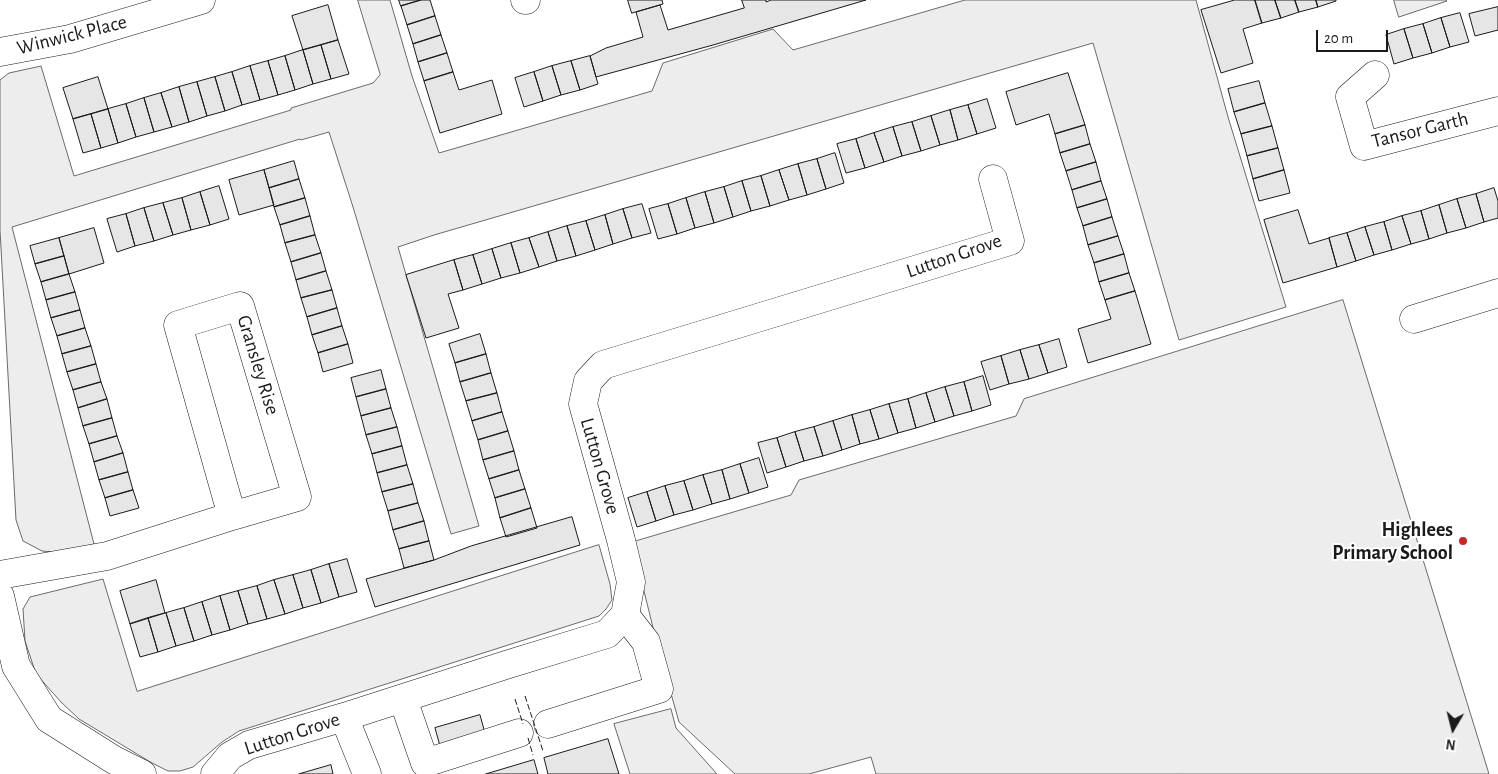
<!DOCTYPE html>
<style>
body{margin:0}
#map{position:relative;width:1498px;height:774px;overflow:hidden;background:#fff;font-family:"Alegreya Sans",sans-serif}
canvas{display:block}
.north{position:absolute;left:1428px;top:704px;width:50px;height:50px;-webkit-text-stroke:4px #fff;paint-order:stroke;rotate:188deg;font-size:14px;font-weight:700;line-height:20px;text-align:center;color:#1a1a1a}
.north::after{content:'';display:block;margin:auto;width:18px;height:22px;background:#1a1a1a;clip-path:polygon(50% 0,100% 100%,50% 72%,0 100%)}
.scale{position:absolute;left:1316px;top:30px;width:72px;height:22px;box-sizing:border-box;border:2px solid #1a1a1a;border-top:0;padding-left:6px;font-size:15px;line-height:18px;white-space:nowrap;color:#1a1a1a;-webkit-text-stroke:4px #fff;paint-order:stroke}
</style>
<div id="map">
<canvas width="1498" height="774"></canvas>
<div class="north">N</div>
<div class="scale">20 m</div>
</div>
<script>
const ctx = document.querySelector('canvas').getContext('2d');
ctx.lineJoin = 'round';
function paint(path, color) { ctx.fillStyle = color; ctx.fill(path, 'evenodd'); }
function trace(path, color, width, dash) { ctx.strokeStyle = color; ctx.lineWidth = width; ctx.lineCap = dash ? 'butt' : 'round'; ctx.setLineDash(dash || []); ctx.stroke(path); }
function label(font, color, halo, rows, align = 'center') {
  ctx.font = font + ' "Alegreya Sans",sans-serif'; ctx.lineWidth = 4; ctx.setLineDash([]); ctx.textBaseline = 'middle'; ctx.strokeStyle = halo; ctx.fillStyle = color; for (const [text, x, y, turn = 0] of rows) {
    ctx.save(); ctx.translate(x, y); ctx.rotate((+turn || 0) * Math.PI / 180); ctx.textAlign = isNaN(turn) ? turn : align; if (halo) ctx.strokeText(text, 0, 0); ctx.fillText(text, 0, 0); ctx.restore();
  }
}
const built = new Path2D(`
 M358,0H390L412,76L439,153L652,91L663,63L773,29L793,50L965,0H1196L1228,117L1286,307L1179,340L1093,43L434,235L398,247L479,526L451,534L353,207L329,132L301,140L300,139L12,227L94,544L65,553L42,551L23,541L16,520L0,230V80L9,73L41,66L74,176L291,110V108L373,83L380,75Z
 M1394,0H1446L1447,1L1399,17Z
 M1343,300L1489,774H876L871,757L809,774H735L679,722L657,644L632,542L791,495L799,480L1016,416L1024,399Z
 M599,545L610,584L612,600L606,609L599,616L239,731L222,742L193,767L180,771H168L152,763L79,719L61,702L36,674L25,641L23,609L30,597L103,579L137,691Z
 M671,709L676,728L717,774H630L614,724Z`);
paint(built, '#ededed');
trace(built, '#6a6a6a', 1);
const building = new Path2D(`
 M399,0H421L401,6Z
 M421,0H430L435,16L407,25L401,6Z
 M628,0H662L663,4L632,13Z
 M742,0H766V2L771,0H866L713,45L596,77L590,56L606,48L643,37L636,12L660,5L668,30L744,8Z
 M1235,0H1255L1262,23L1243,29L1253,63L1221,73L1201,10Z
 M1255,0H1275L1281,18L1262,23Z
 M1275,0H1295L1299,12L1281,18Z
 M1295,0H1316L1318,7L1299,12Z
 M1316,0H1336V1L1318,7Z
 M328,5L338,40L303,50L292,16Z
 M1498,7V30L1475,36L1469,14Z
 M1460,13L1469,42L1450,47L1441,18Z
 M435,16L441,35L413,44L407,25Z
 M1441,18L1450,47L1432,53L1423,24Z
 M1423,24L1432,53L1413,58L1404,29Z
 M1404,29L1413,58L1394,64L1386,35Z
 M441,35L447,53L418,62L413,44Z
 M338,40L349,74L331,79L321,45Z
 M321,45L331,79L313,84L303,50Z
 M303,50L313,84L295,90L285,56Z
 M447,53L453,72L424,81L418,62Z
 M285,56L295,90L278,95L268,61Z
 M590,56L598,84L580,90L571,61Z
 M268,61L278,95L260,100L250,66Z
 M571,61L580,90L561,95L552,66Z
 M250,66L260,100L242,105L232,72Z
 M552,66L561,95L543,101L534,72Z
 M232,72L242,105L225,111L215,77Z
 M453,72L459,90L492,80L502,114L440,133L424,81Z
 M534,72L543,101L524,107L515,78Z
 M1068,73L1085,125L1055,134L1049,114L1016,125L1006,92Z
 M98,77L108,109L73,119L63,88Z
 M215,77L225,111L207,116L197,82Z
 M1259,81L1265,103L1234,112L1228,89Z
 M197,82L207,116L189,122L179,87Z
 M179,87L189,122L172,127L161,93Z
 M161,93L172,127L154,132L144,98Z
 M144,98L154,132L136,137L126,104Z
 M987,99L996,128L977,134L968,105Z
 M1265,103L1272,126L1241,134L1234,112Z
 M126,104L136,137L118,143L108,109Z
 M968,105L977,134L958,140L950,110Z
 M108,109L118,143L101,148L91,114Z
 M950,110L958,140L940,145L931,116Z
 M91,114L101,148L83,153L73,119Z
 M931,116L940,145L921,151L912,122Z
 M912,122L921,151L902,156L893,127Z
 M1085,125L1090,144L1060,153L1055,134Z
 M1272,126L1278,148L1247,156L1241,134Z
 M893,127L902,156L884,162L874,133Z
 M874,133L884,162L865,168L856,139Z
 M856,139L865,168L846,173L837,144Z
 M1090,144L1096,162L1066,171L1060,153Z
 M1278,148L1284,170L1253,179L1247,156Z
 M835,153L844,183L826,189L817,159Z
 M817,159L826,189L807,195L798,164Z
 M294,161L299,179L269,188L264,170Z
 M1096,162L1101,181L1072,190L1066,171Z
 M798,164L807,195L789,200L779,170Z
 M264,170L274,205L239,215L229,180Z
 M779,170L789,200L770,206L761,176Z
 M1284,170L1290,193L1259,201L1253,179Z
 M761,176L770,206L751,211L742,181Z
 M299,179L305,198L274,207L269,188Z
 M742,181L751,211L733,217L724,187Z
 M1101,181L1107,199L1077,208L1072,190Z
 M219,186L229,219L210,225L200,192Z
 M724,187L733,217L714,223L705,192Z
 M1494,188L1498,201V218L1484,222L1476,194Z
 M200,192L210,225L191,230L182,198Z
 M705,192L714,223L695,228L686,198Z
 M1476,194L1484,222L1466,228L1457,199Z
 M182,198L191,230L173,235L163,203Z
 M305,198L310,216L280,225L274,207Z
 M686,198L695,228L677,234L668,204Z
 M1107,199L1112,217L1083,226L1077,208Z
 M1457,199L1466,228L1447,233L1439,205Z
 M163,203L173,235L154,241L144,208Z
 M642,204L651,233L632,238L623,209Z
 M668,204L677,234L658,239L649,209Z
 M1439,205L1447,233L1429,239L1421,211Z
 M144,208L154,241L135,246L126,214Z
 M623,209L632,238L613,244L605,215Z
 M1298,210L1309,244L1329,238L1337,267L1283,283L1264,220Z
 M1421,211L1429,239L1411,244L1402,216Z
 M126,214L135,246L117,252L107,219Z
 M605,215L613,244L595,250L586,221Z
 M310,216L315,235L285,243L280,225Z
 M1402,216L1411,244L1392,250L1384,222Z
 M1112,217L1118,236L1088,245L1083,226Z
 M586,221L595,250L576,256L567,226Z
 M1384,222L1392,250L1374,255L1365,227Z
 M567,226L576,256L557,261L548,232Z
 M1365,227L1374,255L1356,261L1347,233Z
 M94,228L104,263L69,274L59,238Z
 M548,232L557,261L539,267L529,238Z
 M1347,233L1356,261L1337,267L1329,238Z
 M315,235L321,253L291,262L285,243Z
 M1118,236L1124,254L1094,263L1088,245Z
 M59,238L64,256L35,264L30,246Z
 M529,238L539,267L520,273L511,243Z
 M511,243L520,273L501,278L492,249Z
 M492,249L501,278L482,284L473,255Z
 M321,253L326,271L296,280L291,262Z
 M1124,254L1129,273L1099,282L1094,263Z
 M473,255L482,284L463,290L454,260Z
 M64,256L69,274L41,282L35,264Z
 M454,260L463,290L448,294L459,328L426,338L406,275Z
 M326,271L332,290L301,298L296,280Z
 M1129,273L1135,291L1105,300L1099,282Z
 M69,274L75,292L46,300L41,282Z
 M332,290L337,308L307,317L301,298Z
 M1135,291L1151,344L1088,363L1078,329L1111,319L1105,300Z
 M75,292L80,310L51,318L46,300Z
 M337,308L342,326L312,335L307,317Z
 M80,310L85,328L57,336L51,318Z
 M342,326L348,344L318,353L312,335Z
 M85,328L91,346L62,354L57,336Z
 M480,334L486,354L455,363L449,344Z
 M1059,339L1067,367L1048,373L1039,345Z
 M348,344L353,363L323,372L318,353Z
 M1039,345L1048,373L1029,379L1020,350Z
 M91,346L96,364L67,372L62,354Z
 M1020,350L1029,379L1009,384L1001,356Z
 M486,354L491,373L460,382L455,363Z
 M1001,356L1009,384L990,390L981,362Z
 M96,364L101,382L73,390L67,372Z
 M381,370L386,389L356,397L351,378Z
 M491,373L497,393L466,401L460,382Z
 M983,376L991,405L972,411L964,382Z
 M101,382L107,399L78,408L73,390Z
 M964,382L972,411L954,416L945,387Z
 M945,387L954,416L935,422L926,393Z
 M386,389L391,408L361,416L356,397Z
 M497,393L502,412L472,421L466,401Z
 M926,393L935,422L916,428L908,399Z
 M107,399L112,418L83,426L78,408Z
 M908,399L916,428L898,433L889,404Z
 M889,404L898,433L879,439L870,410Z
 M391,408L397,427L366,435L361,416Z
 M870,410L879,439L860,444L852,415Z
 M502,412L508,431L478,440L472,421Z
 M852,415L860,444L842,450L833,421Z
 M112,418L117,436L89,444L83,426Z
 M833,421L842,450L823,456L814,427Z
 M397,427L402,446L372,454L366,435Z
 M814,427L823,456L804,461L795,432Z
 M508,431L514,451L483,460L478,440Z
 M795,432L804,461L786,467L777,438Z
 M117,436L123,453L94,462L89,444Z
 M777,438L786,467L767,473L758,443Z
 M402,446L407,465L377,473L372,454Z
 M514,451L519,470L489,479L483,460Z
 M123,453L128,472L99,480L94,462Z
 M759,458L768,487L749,493L740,464Z
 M740,464L749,493L730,499L722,470Z
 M407,465L413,484L382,492L377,473Z
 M519,470L525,489L495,498L489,479Z
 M722,470L730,499L712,504L703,475Z
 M128,472L133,490L105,498L99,480Z
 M703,475L712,504L693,510L684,481Z
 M684,481L693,510L674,515L665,486Z
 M413,484L418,503L388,511L382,492Z
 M665,486L674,515L656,521L647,492Z
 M525,489L531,508L500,518L495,498Z
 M133,490L139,508L110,516L105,498Z
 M647,492L656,521L637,527L628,498Z
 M418,503L424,521L393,530L388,511Z
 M531,508L537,528L506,537L500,518Z
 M572,517L580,545L375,607L366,579L434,560L471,546Z
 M424,521L429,541L399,549L393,530Z
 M429,541L434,560L404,568L399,549Z
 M347,559L357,592L339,597L329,564Z
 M329,564L339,597L321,603L311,570Z
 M311,570L321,603L303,608L293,575Z
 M293,575L303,608L285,614L274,580Z
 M156,580L165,613L130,624L120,591Z
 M274,580L285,614L267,619L257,586Z
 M257,586L267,619L248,624L238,591Z
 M238,591L248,624L230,630L220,596Z
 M220,596L230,630L212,635L202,602Z
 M202,602L212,635L194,641L184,608Z
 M184,608L194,641L176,646L166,613Z
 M166,613L176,646L158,652L148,618Z
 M148,618L158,652L140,657L130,624Z
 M480,715L485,733L440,746L435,728Z
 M608,739L619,774H548L544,758Z
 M534,760L538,774H486Z
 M331,765L333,774H299Z`);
paint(building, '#e6e6e6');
trace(building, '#1a1a1a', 1);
const minor = new Path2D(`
 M525,0H526
 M0,52L70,39L201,0
 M1375,75L1350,97L1364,146L1498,111
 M1414,319L1498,293
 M0,575L107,556L232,516L297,497L240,306L178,325L232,516
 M0,596L16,666L49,719L114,760L142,774
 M403,699L425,763L519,733
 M344,717L367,774
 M548,724L659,689L646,642L625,615
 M215,774L230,756L249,745L344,717L509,664L607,634L625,615L631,582L621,540L583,404L588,381L603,365L1010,241L993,179`);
trace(minor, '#1a1a1a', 29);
trace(minor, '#fff', 28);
trace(new Path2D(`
 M525,696L543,751
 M515,699L523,724
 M528,738L533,755`), '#1a1a1a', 1, [6, 2.5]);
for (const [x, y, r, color] of [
 [1463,541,5,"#c62828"]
]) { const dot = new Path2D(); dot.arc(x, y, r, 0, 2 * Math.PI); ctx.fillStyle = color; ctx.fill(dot); trace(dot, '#fff', 2); }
label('20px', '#1a1a1a', '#fff', [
 ["Winwick Place",72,35,-14],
 ["Tansor Garth",1420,130,-14],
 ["Lutton Grove",954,256,-19],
 ["Gransley Rise",258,365,73],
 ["Lutton Grove",600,466,74],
 ["Lutton Grove",292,734,-18]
]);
label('bold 20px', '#1a1a1a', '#fff', [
 ["Highlees",1453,530],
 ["Primary School",1453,553]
], 'right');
</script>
